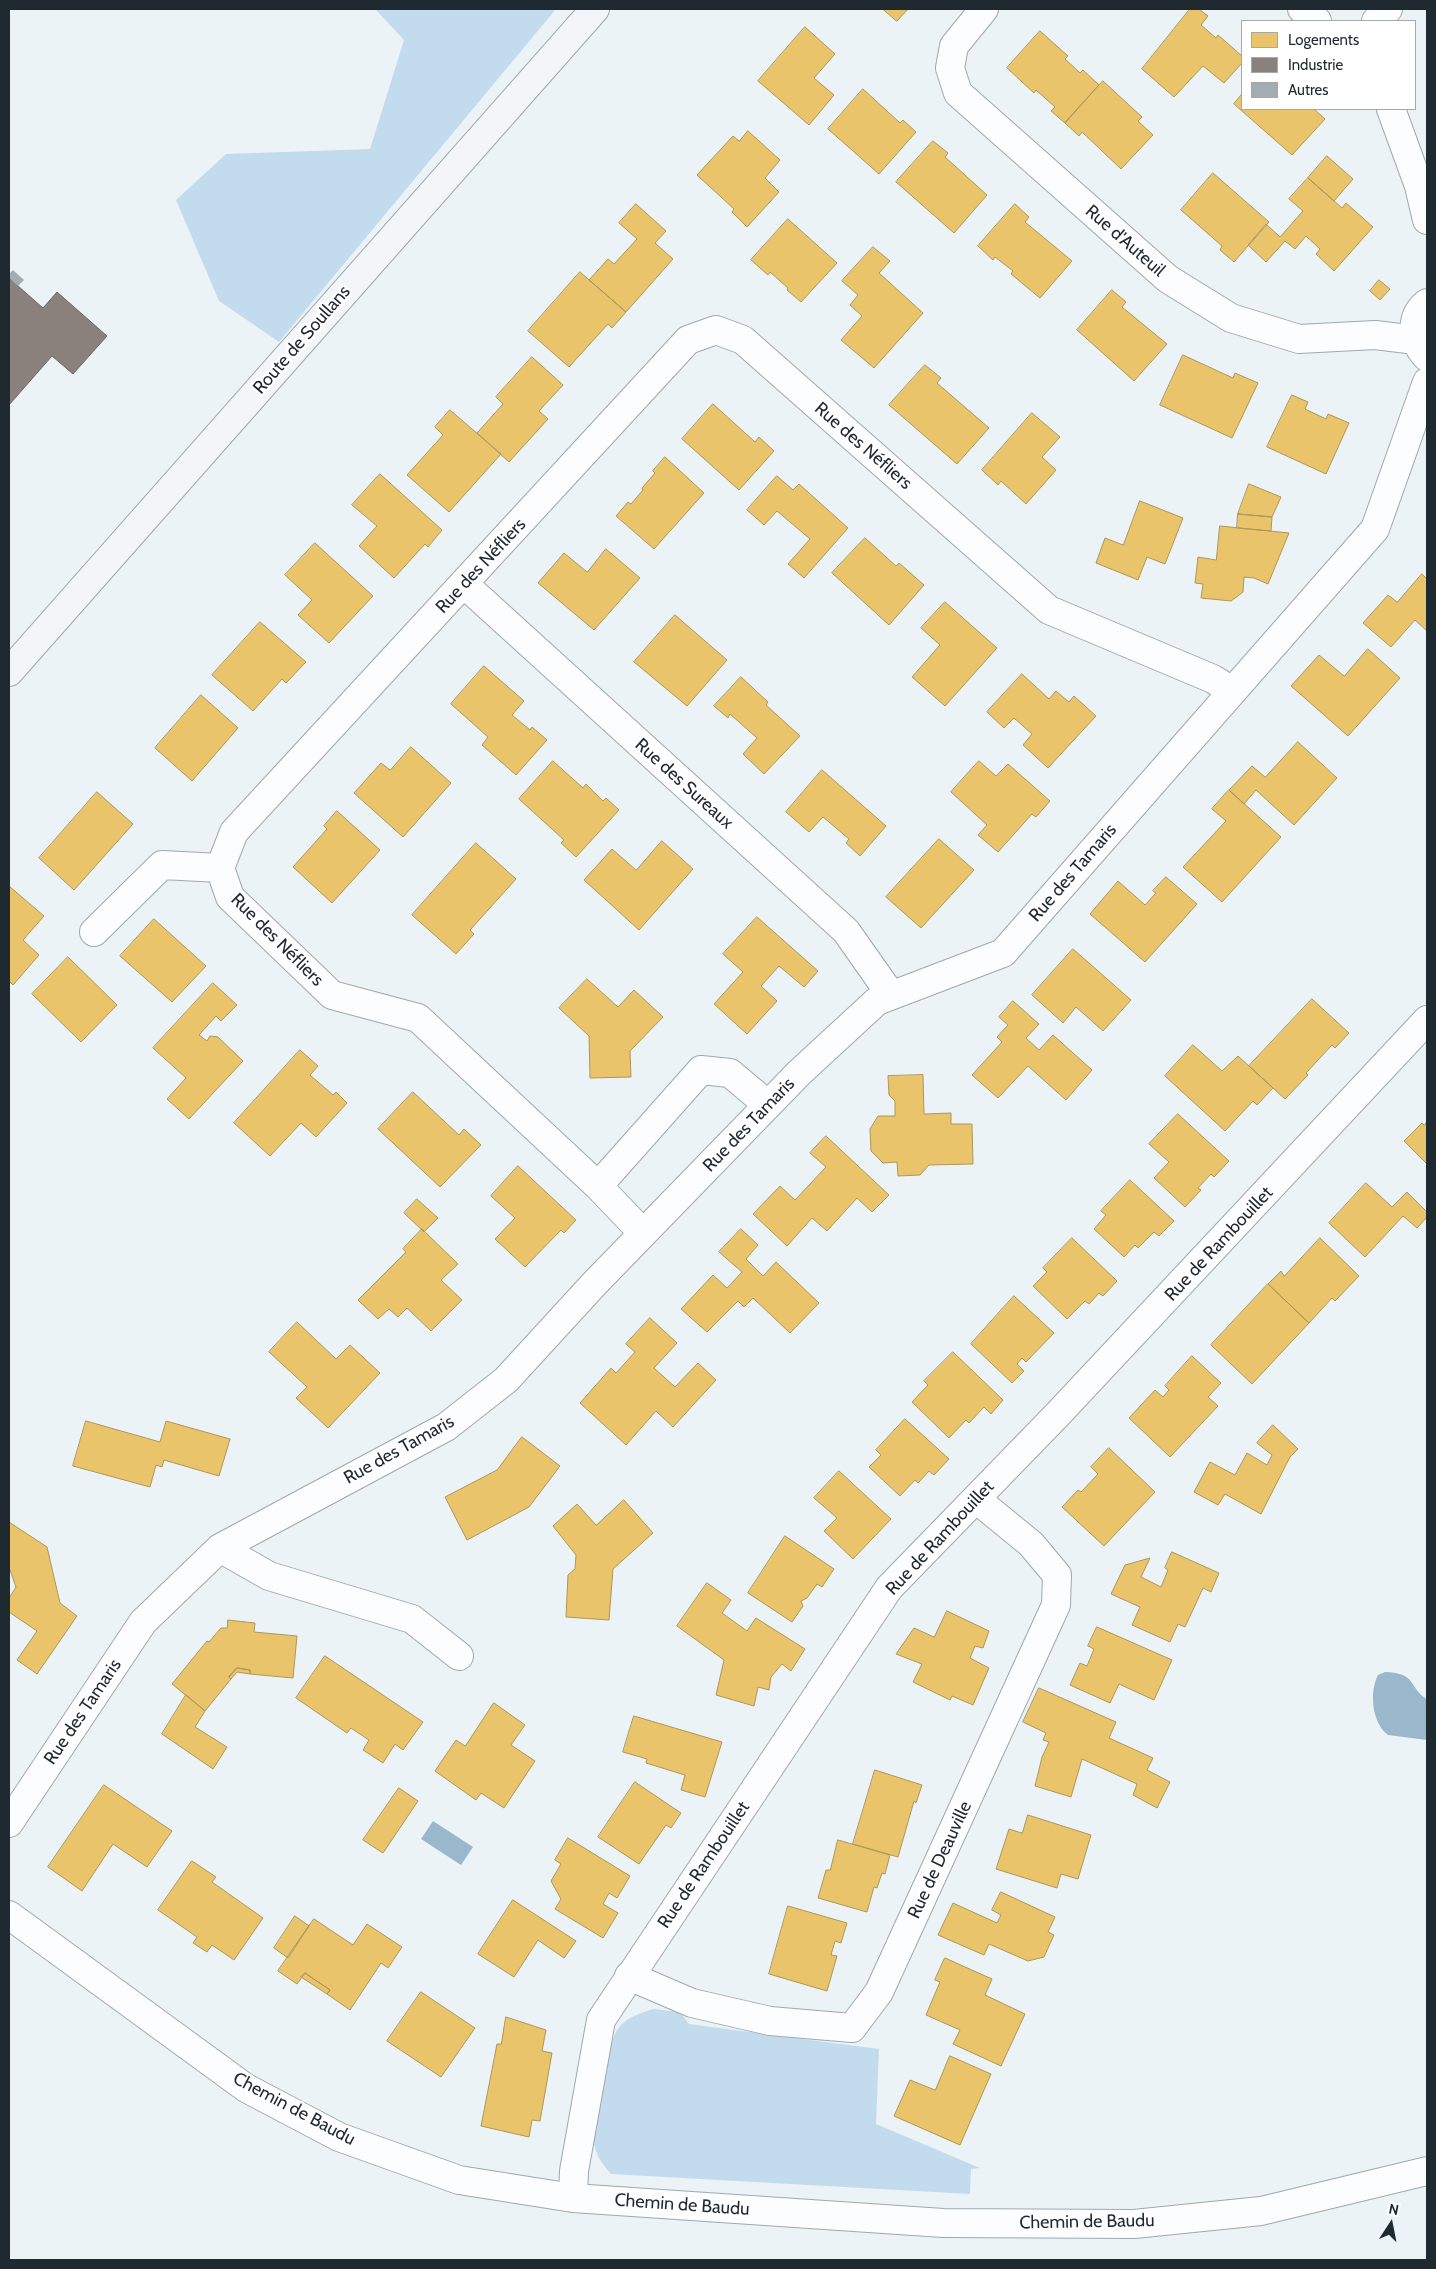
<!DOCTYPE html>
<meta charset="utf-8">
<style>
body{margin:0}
#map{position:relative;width:1436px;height:2269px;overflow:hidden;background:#ecf3f7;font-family:Cabin,sans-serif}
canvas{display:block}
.frame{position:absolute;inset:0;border:10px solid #1f2930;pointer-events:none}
.legend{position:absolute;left:1241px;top:20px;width:175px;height:90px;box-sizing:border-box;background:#fff;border:1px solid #a5a9ac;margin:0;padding:6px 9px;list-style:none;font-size:15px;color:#1f2930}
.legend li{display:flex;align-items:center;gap:10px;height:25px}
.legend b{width:25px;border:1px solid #a5a9ac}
.north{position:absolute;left:1366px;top:2199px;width:50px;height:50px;-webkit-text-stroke:4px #fff;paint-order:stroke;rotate:11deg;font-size:14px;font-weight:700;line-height:20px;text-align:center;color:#1f2930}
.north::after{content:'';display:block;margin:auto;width:18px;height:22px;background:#1f2930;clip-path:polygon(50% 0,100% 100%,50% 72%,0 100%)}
</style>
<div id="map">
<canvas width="1436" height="2269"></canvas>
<div class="frame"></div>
<ul class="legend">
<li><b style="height:14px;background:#e9c46a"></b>Logements</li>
<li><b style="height:14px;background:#8a817c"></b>Industrie</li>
<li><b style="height:14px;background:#a3acb0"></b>Autres</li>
</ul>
<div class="north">N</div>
</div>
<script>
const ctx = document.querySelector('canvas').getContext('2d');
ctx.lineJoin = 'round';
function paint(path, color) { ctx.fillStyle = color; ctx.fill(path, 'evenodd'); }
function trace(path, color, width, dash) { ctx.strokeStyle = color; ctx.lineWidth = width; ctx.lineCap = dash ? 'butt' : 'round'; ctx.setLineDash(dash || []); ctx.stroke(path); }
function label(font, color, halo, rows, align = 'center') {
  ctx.font = font + ' Cabin,sans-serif'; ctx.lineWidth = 5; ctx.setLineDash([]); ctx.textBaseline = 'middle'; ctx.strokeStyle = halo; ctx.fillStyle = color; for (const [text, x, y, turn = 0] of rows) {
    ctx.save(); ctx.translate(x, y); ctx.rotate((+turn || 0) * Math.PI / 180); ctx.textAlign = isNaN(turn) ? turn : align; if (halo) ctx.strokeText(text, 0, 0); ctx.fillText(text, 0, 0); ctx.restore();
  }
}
paint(new Path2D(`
 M375,9H556L279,342L219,301L176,200L226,154L370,149L404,40Z
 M653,2009L680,2012L689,2024L879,2049L876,2124L980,2168L971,2169L970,2194L611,2174C602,2164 597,2156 594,2144C591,2127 608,2044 617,2030C626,2017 639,2014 653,2009Z`), '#c2dcee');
paint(new Path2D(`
 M1385,1672C1418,1673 1408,1688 1427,1699V1740L1388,1735C1372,1723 1369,1692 1378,1675Z
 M433,1821L473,1847L461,1865L421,1839Z`), '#99b8cc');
const homes = new Path2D(`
 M883,9H908L897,21Z
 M1190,9H1199L1208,16L1201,25L1216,38L1218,35L1242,56V63L1224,83L1203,66L1174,97L1142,69Z
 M805,27L835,54L814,78L834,95L809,125L758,81Z
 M1040,31L1068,56L1065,59L1080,73L1083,70L1099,85L1065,123L1051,111L1055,107L1036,90L1034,93L1007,68Z
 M1103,81L1142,117L1138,121L1153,135L1121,169L1082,132L1079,136L1065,123Z
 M863,89L900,123L903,120L916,132L879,174L828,129Z
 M1242,94V109H1314L1325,119L1292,155L1234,104Z
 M748,131L780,160L765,178L779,192L747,227L732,212L734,209L697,175L733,136L739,141Z
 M933,141L948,153L945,157L987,195L954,233L896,182Z
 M1327,156L1353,179L1334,201L1308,178Z
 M1213,173L1269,222L1234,262L1220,250L1222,246L1181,210Z
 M1308,178L1342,208L1346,203L1373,227L1334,271L1316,254L1320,249L1306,236L1295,249L1285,241L1266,262L1248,245L1266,224L1280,237L1303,211L1289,199Z
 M636,204L666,231L655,243L673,259L626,312L589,280L608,259L614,264L637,239L619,223Z
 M1015,204L1029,217L1025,222L1072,261L1040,298L1011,274L1013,271L995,257L993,260L978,246Z
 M788,219L837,263L801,302L787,290L788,288L770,272L768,275L751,260Z
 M873,247L890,261L879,273L923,313L874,368L841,340L862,316L850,305L858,295L842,281Z
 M580,272L626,312L612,328L608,324L569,367L528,331Z
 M1379,280L1390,289L1380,300L1370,291Z
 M1112,290L1126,302L1122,307L1167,344L1134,381L1077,330Z
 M1183,355L1233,378L1235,373L1258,383L1232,438L1160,405Z
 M532,357L563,385L539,411L548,419L509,462L477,433L503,404L496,397Z
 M925,365L941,378L937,383L989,428L957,464L889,405Z
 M1292,395L1308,402L1305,409L1326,419L1328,414L1349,423L1326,474L1267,447Z
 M713,404L755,442L759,437L774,451L739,490L682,439Z
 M450,410L501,454L449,512L407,475L443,435L435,427Z
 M1032,413L1060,437L1042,457L1056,470L1026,504L1001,481L998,485L982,470Z
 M665,457L704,493L654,549L616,516L628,502L631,504L643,490L642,488L655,473L653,471Z
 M380,474L442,530L428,547L425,544L394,578L359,546L377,526L352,505Z
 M777,476L793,490L799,484L848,528L804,578L788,564L810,539L777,511L764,525L747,510Z
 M1249,484L1281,497L1272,517L1238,514Z
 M1140,501L1183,518L1165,564L1147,557L1138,580L1096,563L1105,538L1123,545Z
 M1238,514L1272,517L1271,531L1237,528Z
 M1220,526L1289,533L1268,584L1254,578L1244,577L1243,592L1231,601L1201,598L1203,584L1195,583L1198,557L1216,560Z
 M865,538L896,566L899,563L924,585L889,625L832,573Z
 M315,543L373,596L329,643L298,615L312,600L285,575Z
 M606,549L640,578L594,630L538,583L564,553L587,572Z
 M1422,574L1427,579V631L1415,620L1391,647L1363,623L1388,595L1397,602Z
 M945,602L997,648L945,706L912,677L940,645L921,628Z
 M675,615L727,660L687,706L634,662Z
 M260,622L306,662L286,683L282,679L253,711L212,675Z
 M1368,649L1400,678L1348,736L1291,686L1319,655L1344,676Z
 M484,666L524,701L512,715L530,730L532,727L547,740L516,775L482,745L488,737L451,704Z
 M1022,674L1049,699L1056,691L1069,702L1074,696L1096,716L1048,768L1023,745L1032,734L1014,718L1004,728L987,712Z
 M741,677L768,702L766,705L800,736L764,774L743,754L757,738L730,714L728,718L714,706Z
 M201,695L238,728L192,781L155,748Z
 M1298,742L1337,778L1294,825L1256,790L1244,804L1229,790L1252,766L1265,777Z
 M411,747L451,783L403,837L354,793L381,763L390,770Z
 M553,761L583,788L586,784L603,801L606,798L619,810L576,857L561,843L564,840L519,799Z
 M979,761L996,776L1008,764L1050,801L1036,817L1032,814L998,852L978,835L987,825L951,792Z
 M822,770L886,826L860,856L846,843L849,839L823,817L809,832L786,812Z
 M1229,790L1281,837L1222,902L1183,867L1226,821L1212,809Z
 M97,792L133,824L74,890L39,858Z
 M337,811L380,850L332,903L293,867L327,829L324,826Z
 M939,839L974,870L921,928L886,897Z
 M662,841L693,869L639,930L584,880L612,849L636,870Z
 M476,843L516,879L470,930L474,934L456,954L412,915Z
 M1166,877L1197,904L1145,962L1090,914L1118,881L1145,905L1156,893L1153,891Z
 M9,886L44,916L23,940L39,955L13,985L9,981Z
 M757,917L818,971L804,987L779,966L761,986L777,1001L747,1034L714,1004L743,972L723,954Z
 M154,919L206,966L172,1002L120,956Z
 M1073,949L1131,1000L1103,1031L1076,1007L1063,1023L1032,995Z
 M68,957L117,1005L81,1042L32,994Z
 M587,979L618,1007L634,990L663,1017L630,1051L631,1077L590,1078L589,1036L559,1008Z
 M213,983L237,1005L221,1021L216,1016L199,1035L207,1041L210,1036L218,1037L243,1061L189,1119L167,1099L186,1078L153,1048Z
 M1312,999L1349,1033L1335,1048L1332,1045L1306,1073L1308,1075L1285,1099L1249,1066Z
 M1013,1001L1039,1024L1026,1038L1039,1050L1053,1035L1092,1070L1066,1100L1028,1066L998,1098L972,1075L1002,1042L997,1037L1008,1025L999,1017Z
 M1193,1045L1222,1071L1238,1056L1273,1088L1257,1105L1253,1101L1225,1131L1165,1076Z
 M300,1050L318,1066L310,1075L333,1095L336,1092L347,1103L316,1137L301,1123L270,1156L234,1123Z
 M923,1075L924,1114L951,1113V1124H972L973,1164L929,1165L920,1175L898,1176L897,1162L883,1163L871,1151L870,1129L878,1116H895V1101L889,1095L888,1076Z
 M413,1092L459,1135L464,1129L481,1145L440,1187L378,1129Z
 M1178,1114L1229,1161L1214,1177L1211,1174L1198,1188L1201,1190L1185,1207L1154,1178L1169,1162L1149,1144Z
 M1427,1122V1164L1404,1141L1422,1123L1424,1125Z
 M826,1136L889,1195L872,1212L857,1198L827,1231L812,1218L787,1246L753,1214L780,1186L795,1200L826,1167L810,1153Z
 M518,1166L576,1220L564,1233L561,1230L525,1267L495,1239L515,1218L491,1196Z
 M1130,1180L1174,1221L1159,1236L1154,1232L1138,1248L1135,1245L1124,1257L1094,1229L1106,1215L1101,1211Z
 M1366,1183L1392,1207L1407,1192L1427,1212V1217L1417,1228L1403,1216L1365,1257L1329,1223Z
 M417,1199L438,1218L424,1232L404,1213Z
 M422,1229L458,1264L441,1280L462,1300L431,1331L407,1308L398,1317L389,1309L378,1319L358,1300L406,1252L403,1249Z
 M741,1229L758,1245L746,1259L763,1276L776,1262L819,1303L790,1333L753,1298L744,1307L738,1301L707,1332L681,1309L713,1275L727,1288L742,1272L719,1252Z
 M1072,1238L1117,1281L1103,1296L1099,1293L1089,1304L1085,1301L1067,1319L1033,1286L1047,1272L1043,1268Z
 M1320,1238L1359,1276L1335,1301L1332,1298L1309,1323L1268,1284L1281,1271L1284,1276Z
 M1268,1284L1309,1323L1252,1384L1211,1345Z
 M1014,1296L1054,1333L1026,1362L1022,1358L1017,1364L1024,1371L1012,1383L971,1344Z
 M650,1318L677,1343L654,1368L675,1387L698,1363L716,1380L673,1427L656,1411L626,1445L580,1403L611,1368L616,1373L635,1352L626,1344Z
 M297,1322L336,1359L350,1345L380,1373L328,1428L296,1398L307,1387L269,1352Z
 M953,1352L1003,1400L991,1414L984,1407L969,1423L966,1420L949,1438L912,1402L928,1385L924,1381Z
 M1192,1356L1221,1383L1208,1397L1218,1406L1170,1457L1129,1418L1155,1390L1163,1397L1169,1390L1165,1386Z
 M905,1419L949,1459L934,1475L929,1471L918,1483L915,1480L900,1496L869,1467L881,1455L876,1450Z
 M86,1421L160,1442L166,1421L230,1439L219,1476L164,1460L162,1467L156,1465L150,1487L73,1466Z
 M1273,1425L1298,1449L1290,1457L1261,1514L1225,1494L1218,1505L1194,1492L1210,1462L1235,1475L1247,1453L1267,1465L1272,1455L1257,1443Z
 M522,1437L560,1466L529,1507L467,1540L445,1497L497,1470Z
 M1109,1448L1155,1492L1104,1546L1062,1507L1078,1490L1081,1492L1098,1474L1091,1467Z
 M839,1471L891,1519L853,1559L824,1531L837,1518L814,1498Z
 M624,1500L653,1533L613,1569L609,1620L566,1617L568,1575L575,1569L576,1555L553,1526L577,1504L596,1525Z
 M9,1522L47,1547L60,1603L77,1616L37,1674L17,1660L37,1631L9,1612V1598L16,1587L9,1567Z
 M785,1536L834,1569L822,1587L817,1584L807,1598L801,1601L803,1606L792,1622L748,1593Z
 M1172,1552L1219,1573L1211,1592L1203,1588L1185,1627L1178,1624L1170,1642L1132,1625L1140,1607L1111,1594L1125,1565L1150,1558L1141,1577L1161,1587L1168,1570L1165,1568Z
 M707,1583L731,1600L722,1613L747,1631L756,1618L805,1649L791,1671L782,1664L771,1677L769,1690L758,1687L754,1706L716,1695L724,1660L677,1626Z
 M947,1611L989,1631L983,1648L975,1646L970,1658L989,1668L973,1705L952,1696L950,1700L913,1682L922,1664L896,1654L914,1628L934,1637Z
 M228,1620L255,1623L254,1632L297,1636L293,1678L250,1674V1670L237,1668L229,1677L231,1679L205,1711L172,1684L207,1641L209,1642L221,1628H227Z
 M1097,1627L1172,1660L1154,1700L1119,1684L1110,1703L1070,1685L1080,1663L1087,1666L1094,1649L1088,1646Z
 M325,1656L423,1722L403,1750L395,1744L383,1763L363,1750L369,1740L351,1728L347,1733L296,1698Z
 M237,1668L250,1670V1674L237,1672L231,1679L229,1677Z
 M1039,1688L1116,1722L1109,1738L1153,1758L1147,1770L1170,1782L1157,1808L1133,1795L1137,1784L1082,1759L1071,1797L1035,1786L1042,1757L1049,1742L1043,1740L1046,1733L1023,1722Z
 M186,1695L205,1711L195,1727L227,1747L213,1769L162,1734Z
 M494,1703L525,1725L511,1745L535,1761L504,1808L481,1793L476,1800L435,1771L456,1740L465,1746Z
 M634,1716L722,1742L705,1797L681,1790L685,1775L646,1763L647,1759L623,1752Z
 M875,1770L922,1785L916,1803L914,1801L898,1857L853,1844Z
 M635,1782L681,1813L671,1828L666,1825L639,1864L598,1837Z
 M104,1785L172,1831L147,1867L113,1844L82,1891L48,1867Z
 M399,1788L418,1801L383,1853L363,1840Z
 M1028,1815L1091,1835L1078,1879L1061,1874L1057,1888L996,1869L1009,1829L1022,1833Z
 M568,1838L630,1876L617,1898L609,1893L603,1904L618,1913L603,1938L555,1909L561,1899L551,1881L561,1864L555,1860Z
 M838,1840L890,1855L885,1874L882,1873L877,1888L874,1887L867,1912L818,1898L826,1870H830Z
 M192,1861L216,1877L212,1882L263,1918L234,1960L212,1945L207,1952L193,1943L197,1937L158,1910Z
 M1001,1892L1055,1917L1048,1932L1054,1935L1044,1957L1028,1961L989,1944L984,1955L938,1935L953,1903L997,1923L1001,1915L992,1910Z
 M513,1900L576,1941L564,1958L538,1940L514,1977L478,1954Z
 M788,1906L847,1923L841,1943L835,1941L831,1955L837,1956L827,1991L769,1974Z
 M295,1916L309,1926L288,1958L274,1948Z
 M314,1919L353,1945L367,1924L402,1947L388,1968L381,1963L350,2010L327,1994L330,1990L305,1973L297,1984L278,1971Z
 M945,1958L992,1979L985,1995L1025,2014L1001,2066L953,2044L960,2030L926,2015L940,1982L935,1980Z
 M305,1973L330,1990L327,1994L301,1977Z
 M421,1992L475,2028L441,2077L387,2041Z
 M506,2017L546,2030L542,2051L552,2053L540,2121L532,2120L529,2137L481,2126L497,2044H501Z
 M950,2056L991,2074L960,2145L894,2116L910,2080L935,2090Z`);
paint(homes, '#e9c46a');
trace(homes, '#ac9659', 1);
const industry = new Path2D(`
 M9,278L43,308L57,292L107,336L73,374L52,356L9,405Z`);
paint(industry, '#8a817c');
trace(industry, '#6a6765', 1);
paint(new Path2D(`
 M13,270L24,280L18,286L9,278V274Z`), '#a3acb0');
const minor = new Path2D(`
 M984,9L954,46L950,68L958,93L1168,279L1231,318L1299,339L1375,335L1416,340
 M1302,9L1317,21
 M1376,21L1388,9
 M1391,109L1419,186L1427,220
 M1427,303C1409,317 1412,342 1427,357
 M464,584L846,931L891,995
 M94,932L162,865L220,868
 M598,1186L701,1070L730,1073L768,1105
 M643,1233L598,1186L418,1018L332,995L230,897L220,868L234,832L688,340L716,330L743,340L1049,610L1213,679L1232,691
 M220,1548L269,1576L412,1619L459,1656
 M9,1823L143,1622L220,1548L446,1427L506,1380L594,1284L799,1073L877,1001L1003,953L1375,529L1427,382
 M9,1915L246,2088L339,2137L459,2180L573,2198L943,2223L1134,2224L1261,2211L1427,2171
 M629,1976L692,2003L770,2021L852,2028L879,1992L1056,1605L1057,1575L1031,1544L976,1499
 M573,2198L574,2171L601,2020L889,1588L1058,1414L1427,1020`);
const secondary = new Path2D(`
 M9,672L595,9`);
trace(minor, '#a0a8ad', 30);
trace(secondary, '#a0a8ad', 30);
trace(minor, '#fcfdfe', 28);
trace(secondary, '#f3f6f8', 28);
label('18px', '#1f2930', '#fff', [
 ["Rue d'Auteuil",1125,241,41],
 ["Route de Soullans",302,340,-49],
 ["Rue des Néfliers",863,446,41],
 ["Rue des Néfliers",481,566,-47],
 ["Rue des Sureaux",684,784,42],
 ["Rue des Tamaris",1073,873,-49],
 ["Rue des Néfliers",277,940,45],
 ["Rue des Tamaris",749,1125,-46],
 ["Rue de Rambouillet",1219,1244,-47],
 ["Rue des Tamaris",399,1450,-29],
 ["Rue de Rambouillet",940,1538,-47],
 ["Rue des Tamaris",83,1712,-56],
 ["Rue de Deauville",940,1860,-65],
 ["Rue de Rambouillet",704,1865,-56],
 ["Chemin de Baudu",294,2109,28],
 ["Chemin de Baudu",682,2205,4],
 ["Chemin de Baudu",1087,2222,-1]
]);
</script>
